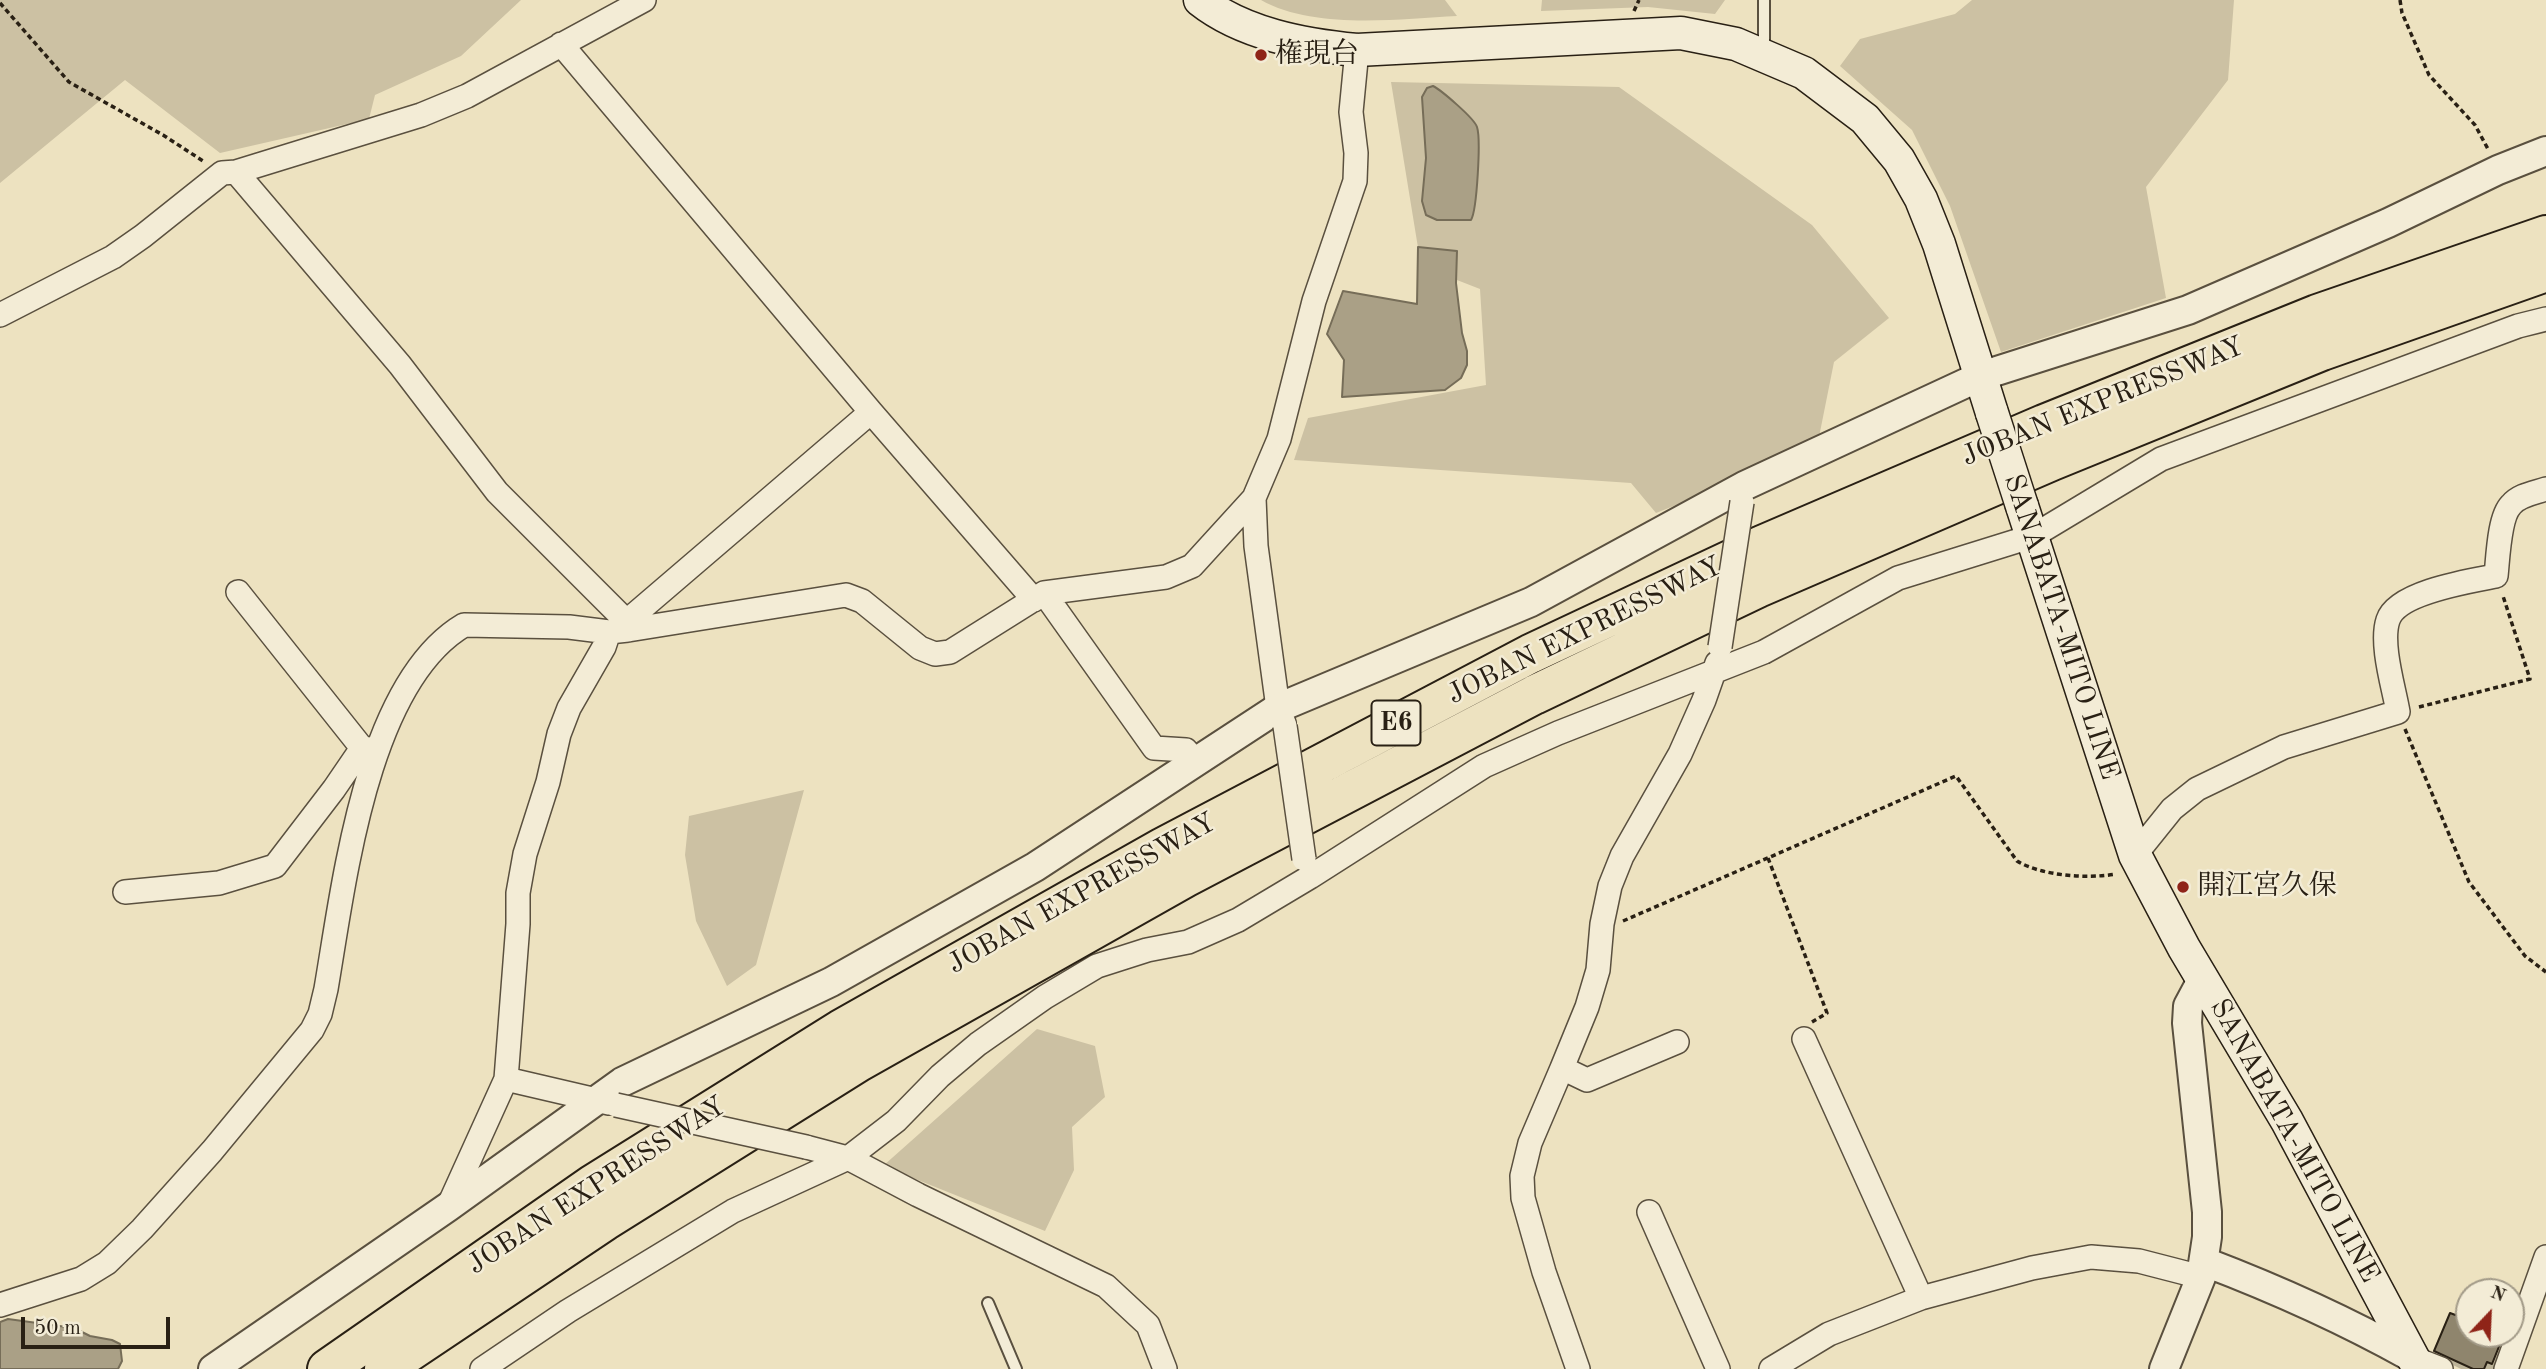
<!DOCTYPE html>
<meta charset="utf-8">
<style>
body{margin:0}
#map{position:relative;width:2546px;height:1369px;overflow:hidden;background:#ede2c0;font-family:"Old Standard TT",serif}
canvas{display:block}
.north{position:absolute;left:2455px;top:1278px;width:70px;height:70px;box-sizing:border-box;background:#f3ecd6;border:2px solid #a29a88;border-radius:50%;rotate:23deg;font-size:19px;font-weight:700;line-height:28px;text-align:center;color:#292014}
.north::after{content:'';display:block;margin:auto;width:24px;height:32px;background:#8f2418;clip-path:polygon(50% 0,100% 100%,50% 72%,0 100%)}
.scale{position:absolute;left:21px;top:1317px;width:149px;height:32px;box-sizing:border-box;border:4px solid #292014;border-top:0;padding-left:9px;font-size:21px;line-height:24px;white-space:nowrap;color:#292014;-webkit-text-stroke:5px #f3ecd6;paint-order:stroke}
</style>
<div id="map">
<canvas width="2546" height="1369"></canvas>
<div class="north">N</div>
<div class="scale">50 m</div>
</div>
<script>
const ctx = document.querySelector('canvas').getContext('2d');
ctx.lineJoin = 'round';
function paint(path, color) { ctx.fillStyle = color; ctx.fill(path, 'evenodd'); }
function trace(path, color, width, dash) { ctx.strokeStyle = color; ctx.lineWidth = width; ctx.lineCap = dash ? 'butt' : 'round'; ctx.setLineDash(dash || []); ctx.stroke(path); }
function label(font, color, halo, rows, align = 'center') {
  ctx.font = font + ' "Old Standard TT","Noto Serif JP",serif'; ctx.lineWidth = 5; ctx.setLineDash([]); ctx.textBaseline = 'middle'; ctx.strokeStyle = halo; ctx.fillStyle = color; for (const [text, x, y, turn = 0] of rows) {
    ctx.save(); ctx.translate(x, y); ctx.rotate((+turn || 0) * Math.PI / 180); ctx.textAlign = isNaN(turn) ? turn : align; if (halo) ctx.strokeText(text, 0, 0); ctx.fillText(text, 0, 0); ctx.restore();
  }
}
paint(new Path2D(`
 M0,0H521L461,56L375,95L369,119L220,153L125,80L0,183Z
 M1261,0H1445L1457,16C1398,19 1314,30 1261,0Z
 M1542,0H1725L1715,14L1648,7L1541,11Z
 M1972,0H2234L2228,80L2146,187L2166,298L2001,352L1950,206L1912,130L1840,66L1860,39L1955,14Z
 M1391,82L1619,87L1812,225L1889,318L1834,362L1819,437L1734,482L1656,513L1631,483L1294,460L1308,418L1486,385L1480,289L1421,266Z
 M804,790L756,965L727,986L696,921L685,855L689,816Z
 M1037,1029L1095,1046L1105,1097L1072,1127L1074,1170L1045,1231L883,1166Z`), '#ccc1a3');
const water = new Path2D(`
 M1433,86C1441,90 1474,118 1477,127C1481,139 1477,210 1471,220H1437L1426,215L1422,201L1426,158L1422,97L1427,88Z
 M1418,247L1457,251L1456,283L1462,333L1467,351V365L1461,378L1445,390L1342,397L1344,360L1327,334L1343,291L1417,304Z
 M8,1319L74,1328L90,1336L112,1340L120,1344L122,1361L118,1369H0V1322Z`);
paint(water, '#aaa086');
trace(water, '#766d58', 2);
paint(new Path2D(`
 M2468,1312L2469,1334H2511L2507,1369H2461L2449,1363L2436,1351L2465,1321Z`), '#0003');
const building = new Path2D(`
 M2450,1313L2469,1320V1334H2504L2492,1364L2487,1362L2484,1369H2473L2434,1351Z`);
paint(building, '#8f856d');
trace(building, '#292014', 2);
const service = new Path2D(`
 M1764,0V52
 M988,1303L1016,1369`);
const minor = new Path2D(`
 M561,44L871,412L1034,600
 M236,172L400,365L497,492L619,614L628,630
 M0,315L113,257L143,236L222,173L236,172L421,115L467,96L644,0
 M238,592L362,748L376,750
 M1044,593L1154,748L1186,750L1196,762
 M628,630L634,615L871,412
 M1284,723L1278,708L1256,546L1254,498L1279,439L1314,301L1355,181L1356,153L1351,112L1357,50
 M2135,855L2172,809L2197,789L2284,747L2398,712C2394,688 2380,644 2388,620C2397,592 2470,581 2496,576C2498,558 2499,517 2511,505C2519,495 2534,493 2546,489
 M125,892L219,883L275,866L334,789L362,748
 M1804,1039L1921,1298
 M1677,1042L1587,1080L1562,1068L1587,1007L1598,970L1602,924L1610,886L1622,856L1680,754L1704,700L1717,663
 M1562,1068L1530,1143L1522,1176L1523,1198L1544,1272L1578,1369
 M506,1079L609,1103
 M806,1147L848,1158L918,1195L1106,1286L1148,1325L1165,1369
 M448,1207L506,1079L518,924V893L525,854L548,782L559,734L569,708L604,647L609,632
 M1649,1212L1718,1369
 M0,1305L81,1279L107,1263L142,1229L212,1151L312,1030L320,1014L326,989C344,884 366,683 464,625L569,627L609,632L628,630L846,595L862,601L920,648L935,654L950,652L1044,593L1166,577L1192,566L1254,498
 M2413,1358L2441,1369
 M482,1369L568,1311L733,1211L848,1158L896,1121L940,1076L978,1044L1045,997L1097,966L1147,950L1188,942L1238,920L1310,877L1484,766L1558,733L1764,652L1898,578L2033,536L2161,459L2518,326L2546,319
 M1771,1369L1829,1334L1921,1298L2032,1268L2091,1257L2139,1261L2201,1277
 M2506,1369L2546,1257`);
const tertiary = new Path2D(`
 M2205,1262C2276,1289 2347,1321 2413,1358
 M213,1369L448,1207L622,1082L831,982L1035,867L1278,708L1531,602L1744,486L1981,376L2188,310L2388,223L2498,170L2546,151
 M2164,1369L2201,1277L2207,1237V1212L2187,1023L2188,1006L2203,978`);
const secondary = new Path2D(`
 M1200,0C1243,34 1304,45 1357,50L1681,33L1736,44L1804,73L1865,119L1899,160L1921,199L1939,244L1992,413
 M2022,506L2135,855L2184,948L2287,1121L2419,1369`);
const motorway = new Path2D(`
 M327,1369L593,1184L841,1029L1163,847L1530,654L1762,545L2044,424L2317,314L2546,235
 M384,1369L605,1221L859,1062L1185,878L1534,695L1758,588L2052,461L2322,351L2546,272`);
trace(service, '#5a503f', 14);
trace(minor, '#5a503f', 26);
trace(tertiary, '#5a503f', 32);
trace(secondary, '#292014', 35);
trace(motorway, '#292014', 42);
trace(new Path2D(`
 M2400,0L2402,13L2429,75L2475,125L2488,149
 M0,3L69,82L163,135L203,161
 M1634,11L1639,0
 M2419,707L2530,679L2503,596
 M2405,729L2469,882L2525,956L2546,972
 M1768,858L1827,1013L1812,1022
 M1623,921L1956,776L2017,861C2042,876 2087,879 2116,874`), '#292014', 3.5, [5, 3.5]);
trace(service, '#f3ecd6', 10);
trace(minor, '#f3ecd6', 23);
trace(tertiary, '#f3ecd6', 28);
trace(secondary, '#f3ecd6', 32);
trace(motorway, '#ede2c0', 38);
const minorBridge = new Path2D(`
 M1720,647L1742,502
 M1285,726L1304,859
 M616,1105L806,1147`);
const secondaryBridge = new Path2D(`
 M1992,413L2022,506`);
trace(minorBridge, '#5a503f', 26, []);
trace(secondaryBridge, '#292014', 35, []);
trace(minorBridge, '#f3ecd6', 23);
trace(secondaryBridge, '#f3ecd6', 32);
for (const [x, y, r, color] of [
 [1261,55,7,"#8f2418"],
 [2183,887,7,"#8f2418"]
]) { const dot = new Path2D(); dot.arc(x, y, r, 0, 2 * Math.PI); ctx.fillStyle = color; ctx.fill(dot); trace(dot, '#f3ecd6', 2.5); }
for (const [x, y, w] of [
 [1396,723,49]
]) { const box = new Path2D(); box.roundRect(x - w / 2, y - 22.5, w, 45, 5); ctx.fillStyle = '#f3ecd6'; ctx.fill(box); trace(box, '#292014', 2); }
label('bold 26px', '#292014', null, [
 ["E6",1396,723]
]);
label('28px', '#292014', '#f3ecd6', [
 ["権現台",1275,55],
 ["開江宮久保",2197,887]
], 'left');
label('28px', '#292014', '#f3ecd6', [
 ["JOBAN EXPRESSWAY",2103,402,-22],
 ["SANABATA-MITO LINE",2061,627,72],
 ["JOBAN EXPRESSWAY",1585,631,-26],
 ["JOBAN EXPRESSWAY",1082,894,-29],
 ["SANABATA-MITO LINE",2294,1141,61],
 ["JOBAN EXPRESSWAY",597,1186,-33]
]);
</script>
